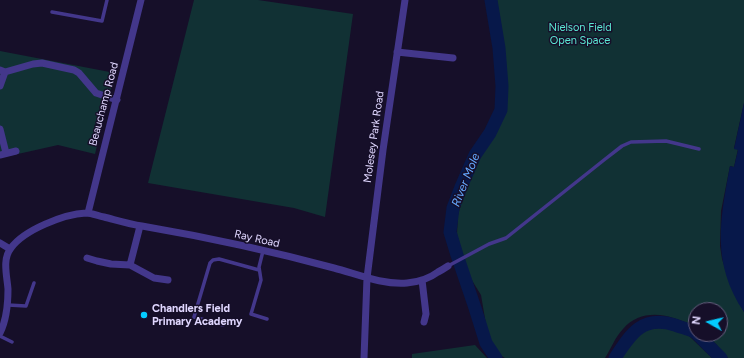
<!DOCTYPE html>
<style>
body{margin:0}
#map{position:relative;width:744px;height:358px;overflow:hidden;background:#160f29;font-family:Figtree,sans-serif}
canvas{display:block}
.north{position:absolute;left:688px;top:302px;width:40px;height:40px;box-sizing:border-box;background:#160f29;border:1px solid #675f7f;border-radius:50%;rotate:278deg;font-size:11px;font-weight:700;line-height:16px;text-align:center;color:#e0d7ff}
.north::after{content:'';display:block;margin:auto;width:14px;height:18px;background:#03ccff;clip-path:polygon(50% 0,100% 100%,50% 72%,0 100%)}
</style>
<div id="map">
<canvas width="744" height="358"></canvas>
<div class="north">N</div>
</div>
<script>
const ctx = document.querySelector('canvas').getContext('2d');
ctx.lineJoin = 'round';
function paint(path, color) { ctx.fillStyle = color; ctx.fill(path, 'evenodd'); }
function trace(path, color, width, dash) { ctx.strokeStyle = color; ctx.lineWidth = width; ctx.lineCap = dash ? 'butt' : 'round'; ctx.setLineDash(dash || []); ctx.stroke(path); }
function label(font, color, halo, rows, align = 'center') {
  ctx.font = font + ' Figtree,sans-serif'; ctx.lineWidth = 3; ctx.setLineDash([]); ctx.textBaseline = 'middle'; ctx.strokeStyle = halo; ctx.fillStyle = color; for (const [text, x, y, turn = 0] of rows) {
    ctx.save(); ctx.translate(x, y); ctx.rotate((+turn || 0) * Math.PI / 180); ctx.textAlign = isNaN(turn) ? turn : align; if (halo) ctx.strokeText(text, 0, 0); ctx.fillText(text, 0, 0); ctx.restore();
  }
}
paint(new Path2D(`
 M194,0H258L353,14L325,217L294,208L148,183Z
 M497,0H744V103L734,148L738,149L734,167L730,166L721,211L720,246L722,259L733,291L744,312V358H728L716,344L704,334H720V310H696V328C673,315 643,306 623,329C615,337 611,349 605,358H505L500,355L492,345L488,336L481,295L468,274L457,234L458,215L464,193L477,161L498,130L507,100L503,77L501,39Z
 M0,51L115,73L95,154L58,145L0,158Z
 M667,327L689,336L712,358H620L627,345L647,328Z
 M475,345L487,358H412V354Z`), '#113134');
paint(new Path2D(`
 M744,103V312C711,263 720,220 730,166L734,167L738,150L734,149Z`), '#07184a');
trace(new Path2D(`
 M491,0L499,48L502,86L501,110L490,133L475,155L461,187L453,208L450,232L457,255L475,308L486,343L496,358
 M697,334L721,358
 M615,358C631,333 643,315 675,325C682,328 690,329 696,333`), '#07184a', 13);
trace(new Path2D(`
 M52,12L102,21L107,0
 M263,251L259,267L261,280L251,314L267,319
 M448,266L489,244L506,238L604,160L622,146L631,142L666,141L699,149
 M8,305L26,306L34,283
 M223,325L194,317L210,263L213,260L219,259L259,270
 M0,336L12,342`), '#43378b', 3.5);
trace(new Path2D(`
 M397,52L453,58
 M0,70L5,72L33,64L42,63L74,70L79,73L96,93L117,100
 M0,86L5,72
 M0,129L6,153
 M0,155L16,151
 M88,213L141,0
 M0,243L10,249
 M87,258L97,261L111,264L130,265L154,278L168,280
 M130,265L140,226
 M422,280L426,314L424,322
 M0,333C7,319 8,304 8,289C7,276 2,259 11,248C24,230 64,214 86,213C92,213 98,216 104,217C116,220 129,224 142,226C206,237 271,251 334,268C357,274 382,285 407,283C418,282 430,278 438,272C442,270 445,268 448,266
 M364,358L367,278L383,150L405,0`), '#43378b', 7);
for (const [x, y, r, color] of [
 [144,315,4,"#03ccff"]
]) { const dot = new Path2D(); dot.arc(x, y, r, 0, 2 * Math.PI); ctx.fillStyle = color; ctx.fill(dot); trace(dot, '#160f29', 1.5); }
label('11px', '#5be7d3', '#160f29', [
 ["Nielson Field",580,28],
 ["Open Space",580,41]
]);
label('11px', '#e0d7ff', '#160f29', [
 ["Beauchamp Road",104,104,-75],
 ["Molesey Park Road",374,137,-82],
 ["Ray Road",257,239,13]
]);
label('bold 11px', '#e0d7ff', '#160f29', [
 ["Chandlers Field",152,309],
 ["Primary Academy",152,322]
], 'left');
label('italic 12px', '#65a8ff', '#160f29', [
 ["River Mole",466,180,-68]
]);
</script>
